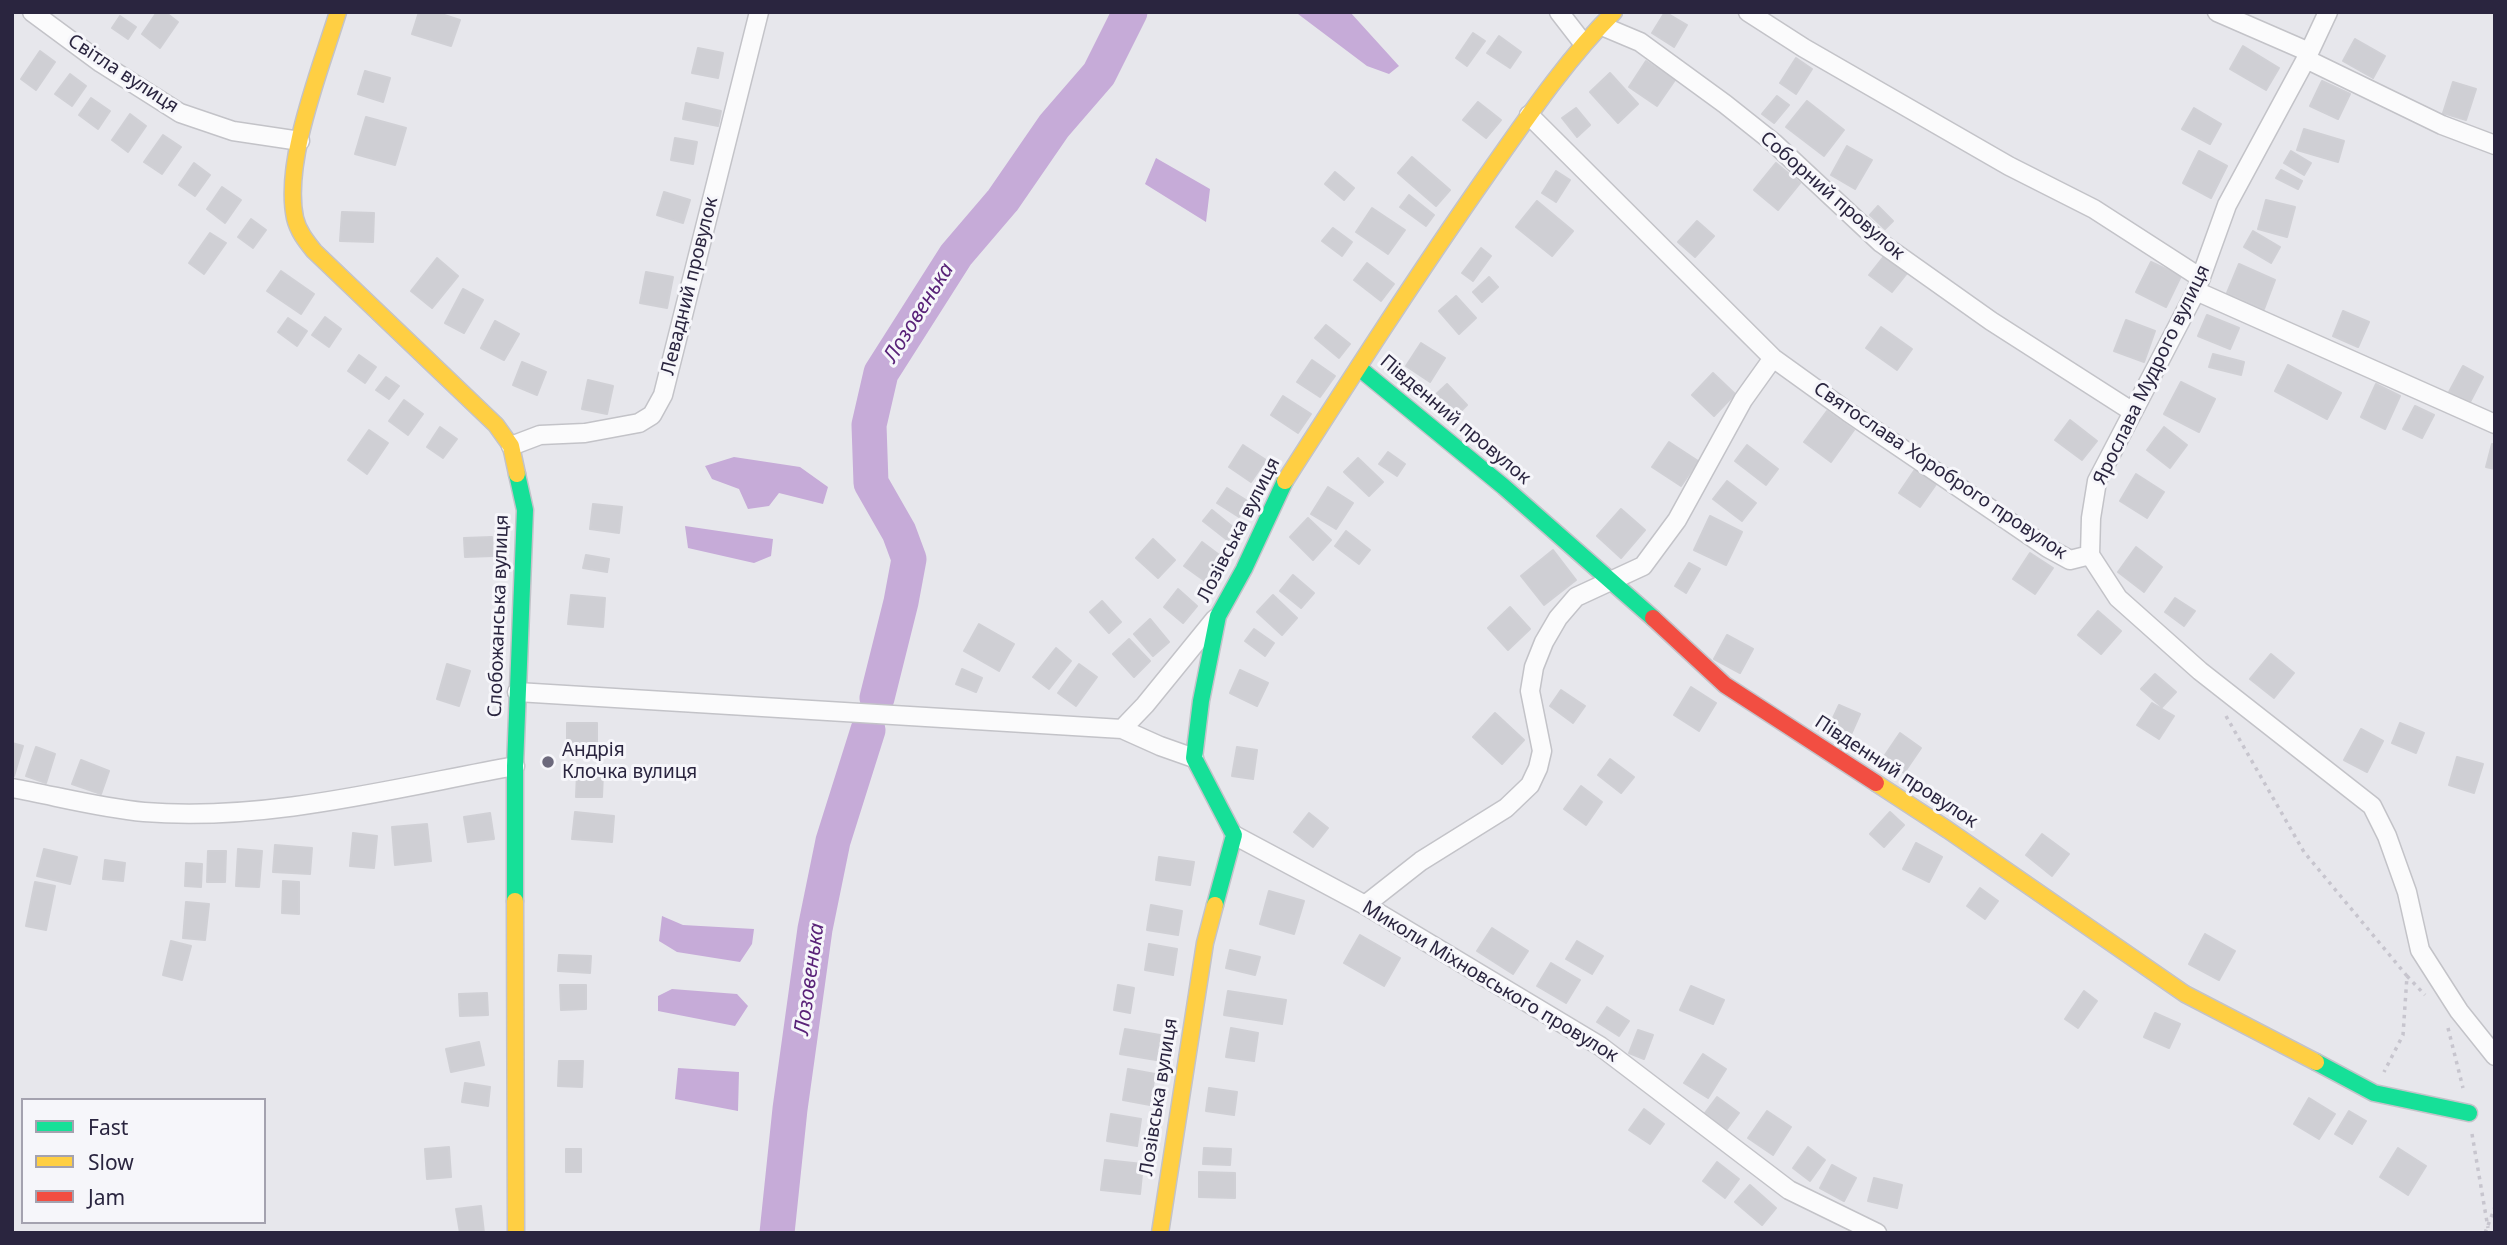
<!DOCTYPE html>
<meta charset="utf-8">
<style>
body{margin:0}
#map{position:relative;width:2507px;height:1245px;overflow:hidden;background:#e7e7ec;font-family:"Noto Sans",sans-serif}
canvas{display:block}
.frame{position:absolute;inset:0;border:14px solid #2a253f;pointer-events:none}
.legend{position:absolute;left:21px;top:1098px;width:245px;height:126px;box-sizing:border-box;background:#f6f6fa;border:2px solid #a4a2af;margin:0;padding:9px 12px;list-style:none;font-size:21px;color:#2a253f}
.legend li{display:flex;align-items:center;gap:14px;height:35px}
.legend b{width:35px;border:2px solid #a4a2af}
</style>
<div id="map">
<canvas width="2507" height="1245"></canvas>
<div class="frame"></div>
<ul class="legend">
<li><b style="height:9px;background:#16e098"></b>Fast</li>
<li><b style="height:9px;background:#ffcf43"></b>Slow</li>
<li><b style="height:9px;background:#f24e42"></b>Jam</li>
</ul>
</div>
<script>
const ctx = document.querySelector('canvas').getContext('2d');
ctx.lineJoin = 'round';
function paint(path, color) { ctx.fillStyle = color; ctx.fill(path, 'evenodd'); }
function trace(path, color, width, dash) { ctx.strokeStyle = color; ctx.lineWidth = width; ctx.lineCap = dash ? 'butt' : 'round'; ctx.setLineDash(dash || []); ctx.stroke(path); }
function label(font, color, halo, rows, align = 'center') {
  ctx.font = font + ' "Noto Sans",sans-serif'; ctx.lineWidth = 6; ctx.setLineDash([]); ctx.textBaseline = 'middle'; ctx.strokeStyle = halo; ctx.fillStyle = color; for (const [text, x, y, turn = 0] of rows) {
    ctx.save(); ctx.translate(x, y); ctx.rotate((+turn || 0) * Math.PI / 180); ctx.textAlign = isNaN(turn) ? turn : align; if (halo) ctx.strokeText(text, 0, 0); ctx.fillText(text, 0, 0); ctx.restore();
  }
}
paint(new Path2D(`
 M1300,12H1350L1399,66L1389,74L1367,66L1298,14Z
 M1156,158L1210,189L1206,222L1145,184Z
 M734,457L800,467L828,487L823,504L779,493L769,506L748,509L739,489L712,479L705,466Z
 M685,526L773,539L771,556L754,563L688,548Z
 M662,916L683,925L754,929L752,944L740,962L677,952L659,941Z
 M672,989L737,994L748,1006L735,1026L658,1011V996Z
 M678,1068L739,1072L738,1111L675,1099Z`), '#c6abd8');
trace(new Path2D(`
 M877,698L901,602L909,559L899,532L871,483L869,425L881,373L956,255L1003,200L1054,126L1099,74L1130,12
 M777,1233L790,1109L815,929L833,841L868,730`), '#c6abd8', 35);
const building = new Path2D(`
 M157,12H165L178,22L160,48L142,34Z
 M419,12H435L460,20L451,46L412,34Z
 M1665,12L1687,25L1674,47L1652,33Z
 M120,16L136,27L128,39L112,28Z
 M1473,33L1485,41L1467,66L1456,58Z
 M1499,36L1521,52L1510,68L1487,53Z
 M2355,39L2385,56L2373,78L2343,61Z
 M2243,46L2279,68L2266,90L2230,69Z
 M698,48L723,53L718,78L692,73Z
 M40,51L55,62L36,90L21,79Z
 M1796,58L1812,69L1796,94L1780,83Z
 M1646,61L1675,80L1657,106L1629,87Z
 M365,71L390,78L383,102L358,94Z
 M1610,73L1638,104L1618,123L1590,92Z
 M70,74L86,86L72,106L55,94Z
 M2322,81L2350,94L2338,119L2310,106Z
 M2453,82L2476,89L2466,120L2443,113Z
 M1777,96L1789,105L1774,123L1762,114Z
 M91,98L110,111L98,129L79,115Z
 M1807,101L1844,130L1824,156L1786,127Z
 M1478,102L1501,120L1486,138L1463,120Z
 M686,103L721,111L718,126L683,119Z
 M1576,108L1590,125L1577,137L1562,118Z
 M2194,108L2221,124L2210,144L2182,129Z
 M130,114L146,126L128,152L112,140Z
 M366,117L406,128L395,165L355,154Z
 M2304,129L2344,141L2338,162L2297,150Z
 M163,135L181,147L162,174L144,162Z
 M675,138L697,142L693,164L671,160Z
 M1847,146L1872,160L1855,189L1831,175Z
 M2199,151L2227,166L2211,198L2183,183Z
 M2291,151L2311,163L2304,175L2284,163Z
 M1412,157L1450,190L1436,206L1398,173Z
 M194,163L210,175L195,196L179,185Z
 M1776,163L1800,183L1778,210L1754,190Z
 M2281,170L2302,181L2298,189L2276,178Z
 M1556,171L1570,180L1556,202L1542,193Z
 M1335,172L1354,188L1344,200L1325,184Z
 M222,187L241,200L225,223L207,209Z
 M664,192L690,200L683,223L657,215Z
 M1409,195L1434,215L1426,226L1400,207Z
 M2266,200L2295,207L2287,237L2258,229Z
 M1537,201L1573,231L1552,256L1516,227Z
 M1878,206L1893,221L1885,229L1870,215Z
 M1372,208L1405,230L1388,254L1356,232Z
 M342,212L374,213L373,242L340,241Z
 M251,219L266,230L253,248L238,237Z
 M1697,221L1714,236L1695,257L1678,242Z
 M1333,228L1352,242L1342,256L1322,241Z
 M2253,231L2280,247L2271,263L2244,247Z
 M210,233L226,243L204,274L189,263Z
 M1481,248L1491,256L1473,281L1462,273Z
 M1885,255L1908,272L1892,292L1869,275Z
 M437,258L458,276L432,308L411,291Z
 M2151,262L2181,276L2166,307L2136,292Z
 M1367,263L1394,284L1381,301L1354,280Z
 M2239,264L2275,280L2264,309L2227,293Z
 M281,271L314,294L301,314L267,291Z
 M646,272L673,277L667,308L640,303Z
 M1489,277L1498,287L1482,302L1473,292Z
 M463,289L483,300L464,333L445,323Z
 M1456,296L1476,318L1459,334L1439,311Z
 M2343,311L2369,322L2358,347L2333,336Z
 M2207,315L2239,328L2230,349L2198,336Z
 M325,317L341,329L329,347L312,335Z
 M288,318L307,331L297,346L278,332Z
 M2126,320L2155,331L2144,362L2114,351Z
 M495,321L519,334L504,360L481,348Z
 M1326,325L1350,344L1339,358L1315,338Z
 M1881,327L1912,349L1897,370L1866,348Z
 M1421,343L1445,358L1430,382L1406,366Z
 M2213,354L2244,362L2241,375L2209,367Z
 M359,355L376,367L365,383L348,371Z
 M1312,360L1335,376L1320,397L1297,382Z
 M522,362L546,372L537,395L513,385Z
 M2288,365L2341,393L2327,419L2275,391Z
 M2463,366L2483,377L2470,402L2449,392Z
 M1713,373L1735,394L1714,416L1692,395Z
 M386,377L399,386L389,399L376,390Z
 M588,380L613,386L607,414L582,409Z
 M2181,382L2215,399L2199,432L2164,414Z
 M1447,384L1467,405L1453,419L1432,398Z
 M2376,384L2400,396L2385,429L2361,417Z
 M1283,396L1311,414L1298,433L1271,415Z
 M404,400L423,414L408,435L389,421Z
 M2415,406L2434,415L2422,438L2403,429Z
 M1827,411L1854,430L1831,462L1804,442Z
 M2070,420L2097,441L2082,460L2055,440Z
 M440,427L457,439L443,458L427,447Z
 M2164,427L2187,445L2170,468L2147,450Z
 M369,430L388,443L367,474L348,460Z
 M1669,442L1698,461L1681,486L1652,467Z
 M2492,444L2495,445V469L2486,467Z
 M1243,445L1266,460L1251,482L1229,467Z
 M1747,445L1778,469L1766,485L1735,461Z
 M1388,452L1405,464L1397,476L1379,464Z
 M1358,458L1383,482L1369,496L1344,472Z
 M1916,468L1937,483L1920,507L1899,493Z
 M2136,474L2164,492L2147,518L2120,501Z
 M1727,481L1756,503L1742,521L1713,499Z
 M1328,487L1353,503L1336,529L1311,514Z
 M1227,488L1249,502L1239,517L1217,503Z
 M593,504L622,507L619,533L590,529Z
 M1621,509L1645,530L1621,558L1597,536Z
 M1212,510L1239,532L1231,543L1203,521Z
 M1710,516L1742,532L1726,565L1694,550Z
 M1308,518L1331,540L1313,560L1290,537Z
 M1346,531L1370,550L1359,564L1335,546Z
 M492,537L493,556L465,557L464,538Z
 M1153,539L1175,560L1158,578L1136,558Z
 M1202,542L1226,560L1209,584L1184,566Z
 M2136,547L2162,567L2144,592L2118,572Z
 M1553,550L1576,580L1544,605L1521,576Z
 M2030,553L2053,568L2035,594L2013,579Z
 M586,555L609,559L607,572L583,568Z
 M1689,563L1700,569L1686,593L1675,586Z
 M1293,575L1314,593L1301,608L1280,591Z
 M1178,589L1197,606L1183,623L1164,607Z
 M571,595L605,598L603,627L568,624Z
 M1273,595L1297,618L1282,635L1257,612Z
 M2175,598L2195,611L2184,626L2165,612Z
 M1102,601L1121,622L1109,633L1090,612Z
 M1510,607L1530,629L1508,650L1488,628Z
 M2098,611L2121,631L2101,654L2078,635Z
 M1150,619L1169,642L1153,656L1134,634Z
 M979,624L1014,644L999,671L964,651Z
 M1254,629L1274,643L1265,656L1245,641Z
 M1727,635L1753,649L1740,673L1714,659Z
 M1129,639L1150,661L1134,677L1113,654Z
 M1056,648L1071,661L1049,689L1033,677Z
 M2271,654L2294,673L2274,698L2250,679Z
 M447,664L470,671L459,706L437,699Z
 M1079,664L1097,677L1076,706L1058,693Z
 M962,669L982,678L976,692L956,684Z
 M1240,670L1268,683L1257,706L1230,693Z
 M2155,674L2176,692L2162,707L2141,689Z
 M1691,687L1716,703L1699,731L1674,715Z
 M1561,690L1585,706L1573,723L1550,706Z
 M2152,703L2174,716L2159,739L2137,725Z
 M1839,705L1860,714L1848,741L1827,731Z
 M1495,713L1524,740L1502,764L1473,737Z
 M567,723H597V745L567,746Z
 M2400,723L2424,733L2416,753L2392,743Z
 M2361,729L2383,741L2367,772L2344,760Z
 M1900,733L1921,748L1904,773L1883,758Z
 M12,743L23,746L14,776L12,775Z
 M36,747L55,754L46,783L26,776Z
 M1237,747L1257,750L1253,779L1232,776Z
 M2457,757L2483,764L2474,793L2449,785Z
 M1610,759L1634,777L1621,793L1598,775Z
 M81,760L109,771L101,794L72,784Z
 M577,772L603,773L602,797H576Z
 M1581,786L1602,802L1586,825L1564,809Z
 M575,812L614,816L612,842L572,839Z
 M1890,812L1904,825L1884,847L1870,834Z
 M490,813L494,839L468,842L464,817Z
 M1309,813L1328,828L1313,847L1294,832Z
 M427,824L431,861L395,865L392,827Z
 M353,833L377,836L374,868L350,866Z
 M2042,834L2069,854L2052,876L2026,855Z
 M1916,843L1942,857L1929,882L1903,869Z
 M275,845L312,848L310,874L273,872Z
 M44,849L77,857L70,884L37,876Z
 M238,849L262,851L259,887L236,886Z
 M208,851H226L225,882H207Z
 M1159,857L1194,862L1190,885L1156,880Z
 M105,860L125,863L123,881L103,879Z
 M186,863L202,864L201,887L185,886Z
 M283,881L299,882V914L282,913Z
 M35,882L55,886L46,930L26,926Z
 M1980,888L1998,901L1985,919L1967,906Z
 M1269,891L1304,901L1294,934L1260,924Z
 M186,902L209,904L205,940L183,938Z
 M1151,905L1182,911L1178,935L1147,930Z
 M1492,928L1528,951L1513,974L1477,951Z
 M2205,934L2235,951L2219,980L2189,964Z
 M1360,935L1400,958L1384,986L1344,963Z
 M171,941L191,946L182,980L163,975Z
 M1577,941L1603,956L1592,974L1566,959Z
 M1149,944L1177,949L1173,975L1145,970Z
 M1230,950L1260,957L1255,975L1226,968Z
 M559,955L591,956L590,973L558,971Z
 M1551,963L1580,980L1566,1003L1537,986Z
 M560,985H586V1009L561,1010Z
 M1118,985L1134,988L1130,1013L1114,1010Z
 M1691,986L1724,1000L1713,1024L1680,1010Z
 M1228,991L1286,1000L1282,1024L1224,1015Z
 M2084,991L2097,1001L2078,1028L2065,1019Z
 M487,993L488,1015L460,1016L459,994Z
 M1607,1007L1629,1021L1619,1036L1597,1022Z
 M2155,1013L2180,1024L2169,1048L2144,1037Z
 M1231,1028L1258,1033L1254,1061L1226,1057Z
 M1125,1029L1160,1035L1156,1060L1120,1054Z
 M1638,1030L1653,1035L1644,1059L1629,1053Z
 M479,1042L484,1065L451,1072L446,1049Z
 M1703,1054L1726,1069L1708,1098L1684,1083Z
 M559,1061H583L582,1087L558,1086Z
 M1128,1069L1155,1074L1150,1105L1123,1100Z
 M465,1083L490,1087L488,1106L462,1102Z
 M1209,1088L1237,1092L1234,1115L1206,1111Z
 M1717,1097L1739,1113L1727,1129L1705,1113Z
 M2309,1098L2335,1114L2319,1139L2294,1124Z
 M1644,1109L1664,1124L1650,1144L1629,1130Z
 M1767,1111L1791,1127L1773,1155L1748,1138Z
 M2349,1111L2366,1121L2352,1144L2335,1134Z
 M1111,1114L1141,1119L1137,1146L1107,1141Z
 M449,1147L451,1177L427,1179L425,1149Z
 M1808,1147L1825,1160L1810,1181L1793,1168Z
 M1204,1148L1231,1149L1230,1165L1203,1164Z
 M2398,1148L2426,1166L2408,1195L2380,1177Z
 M566,1149H581V1172H566Z
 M1105,1160L1143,1164L1140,1194L1101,1190Z
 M1717,1162L1739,1179L1725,1198L1703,1181Z
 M1832,1165L1856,1178L1844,1201L1820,1188Z
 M1199,1172L1235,1173V1198L1199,1197Z
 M1874,1178L1902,1185L1897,1208L1868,1201Z
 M1750,1185L1776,1208L1762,1225L1735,1202Z
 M481,1206L484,1233H460L456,1209Z`);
paint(building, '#cfcfd4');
trace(building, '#d0d0d5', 2);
const street = new Path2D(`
 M32,12L101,63L180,113L233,131L300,141
 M1559,12L1583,43
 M1748,12L1804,48L2009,166L2094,209L2201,278
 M2217,12L2309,52
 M1602,26L1640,42L1725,104L1774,143L1881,243L1991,321L2133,412
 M2306,59L2442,125L2495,145
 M1529,115L1773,358L1848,412L2048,548L2070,560L2090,555
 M2196,291L2495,424
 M511,446L540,435L585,433L639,423L652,415L663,395L759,12
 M2090,555L2118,598L2200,671L2372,806L2387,836L2407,892L2420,950L2459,1011L2495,1056
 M2090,555L2091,518L2097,481L2196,291L2227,205L2306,59L2328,12
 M517,692L1122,729L1160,746L1194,758
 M1122,729L1145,705L1215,619
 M12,788C56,796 100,808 144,812C267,822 394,788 515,766
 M1234,835L1365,905L1600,1046L1789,1190L1877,1233
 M1365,905L1421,861L1506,808L1530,785L1538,768L1542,751L1530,691L1534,667L1544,642L1558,618L1576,597L1643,566L1677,520L1743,400L1773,358`);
const fast = new Path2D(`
 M1359,368L1504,487L1653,618
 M515,901V766L525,510L517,474
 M1215,905L1234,835L1194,758L1201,701L1218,616L1244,569L1285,481
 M2316,1062L2374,1093L2469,1113`);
const slow = new Path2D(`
 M338,12C321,68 283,161 295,218C298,231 306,241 314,251L496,425L511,446L517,474
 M1285,481C1351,378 1417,275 1487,175C1527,118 1565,61 1614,12
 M1876,783L1948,830L2185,994L2316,1062
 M515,901L516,1233
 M1160,1233L1205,943L1215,905`);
const jam = new Path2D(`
 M1653,618L1725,685L1876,783`);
trace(street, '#c3c3c8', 21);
trace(fast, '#c3c3c9', 19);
trace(slow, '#c3c3c9', 19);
trace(jam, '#c3c3c9', 19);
trace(new Path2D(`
 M2226,716L2304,852L2407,976L2403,1035L2384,1072
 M2407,976L2425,995
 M2448,1028L2463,1088
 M2472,1134L2488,1228
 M2485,1233L2495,1207`), '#c7c5ce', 3.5, [3.5, 5]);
trace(street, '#fbfbfc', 18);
trace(fast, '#16e098', 16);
trace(slow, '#ffcf43', 16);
trace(jam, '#f24e42', 16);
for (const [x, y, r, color] of [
 [548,762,7,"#6c697c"]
]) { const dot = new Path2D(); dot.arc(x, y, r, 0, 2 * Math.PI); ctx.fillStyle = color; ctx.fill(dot); trace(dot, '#f6f6fa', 2.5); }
label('19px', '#2a253f', '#f6f6fa', [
 ["Світла вулиця",123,74,33],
 ["Соборний провулок",1832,196,41],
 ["Левадний провулок",690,286,-76],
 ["Ярослава Мудрого вулиця",2152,375,-64],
 ["Південний провулок",1455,420,40],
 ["Святослава Хороброго провулок",1940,471,34],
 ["Лозівська вулиця",1239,530,-63],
 ["Слобожанська вулиця",499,616,-88],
 ["Південний провулок",1896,772,33],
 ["Миколи Міхновського провулок",1490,982,31],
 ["Лозівська вулиця",1159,1097,-81]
]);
label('19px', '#2a253f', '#f6f6fa', [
 ["Андрія",562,751],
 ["Клочка вулиця",562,773]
], 'left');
label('italic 21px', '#592278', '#f6f6fa', [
 ["Лозовенька",919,313,-58],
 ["Лозовенька",810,979,-82]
]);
</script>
